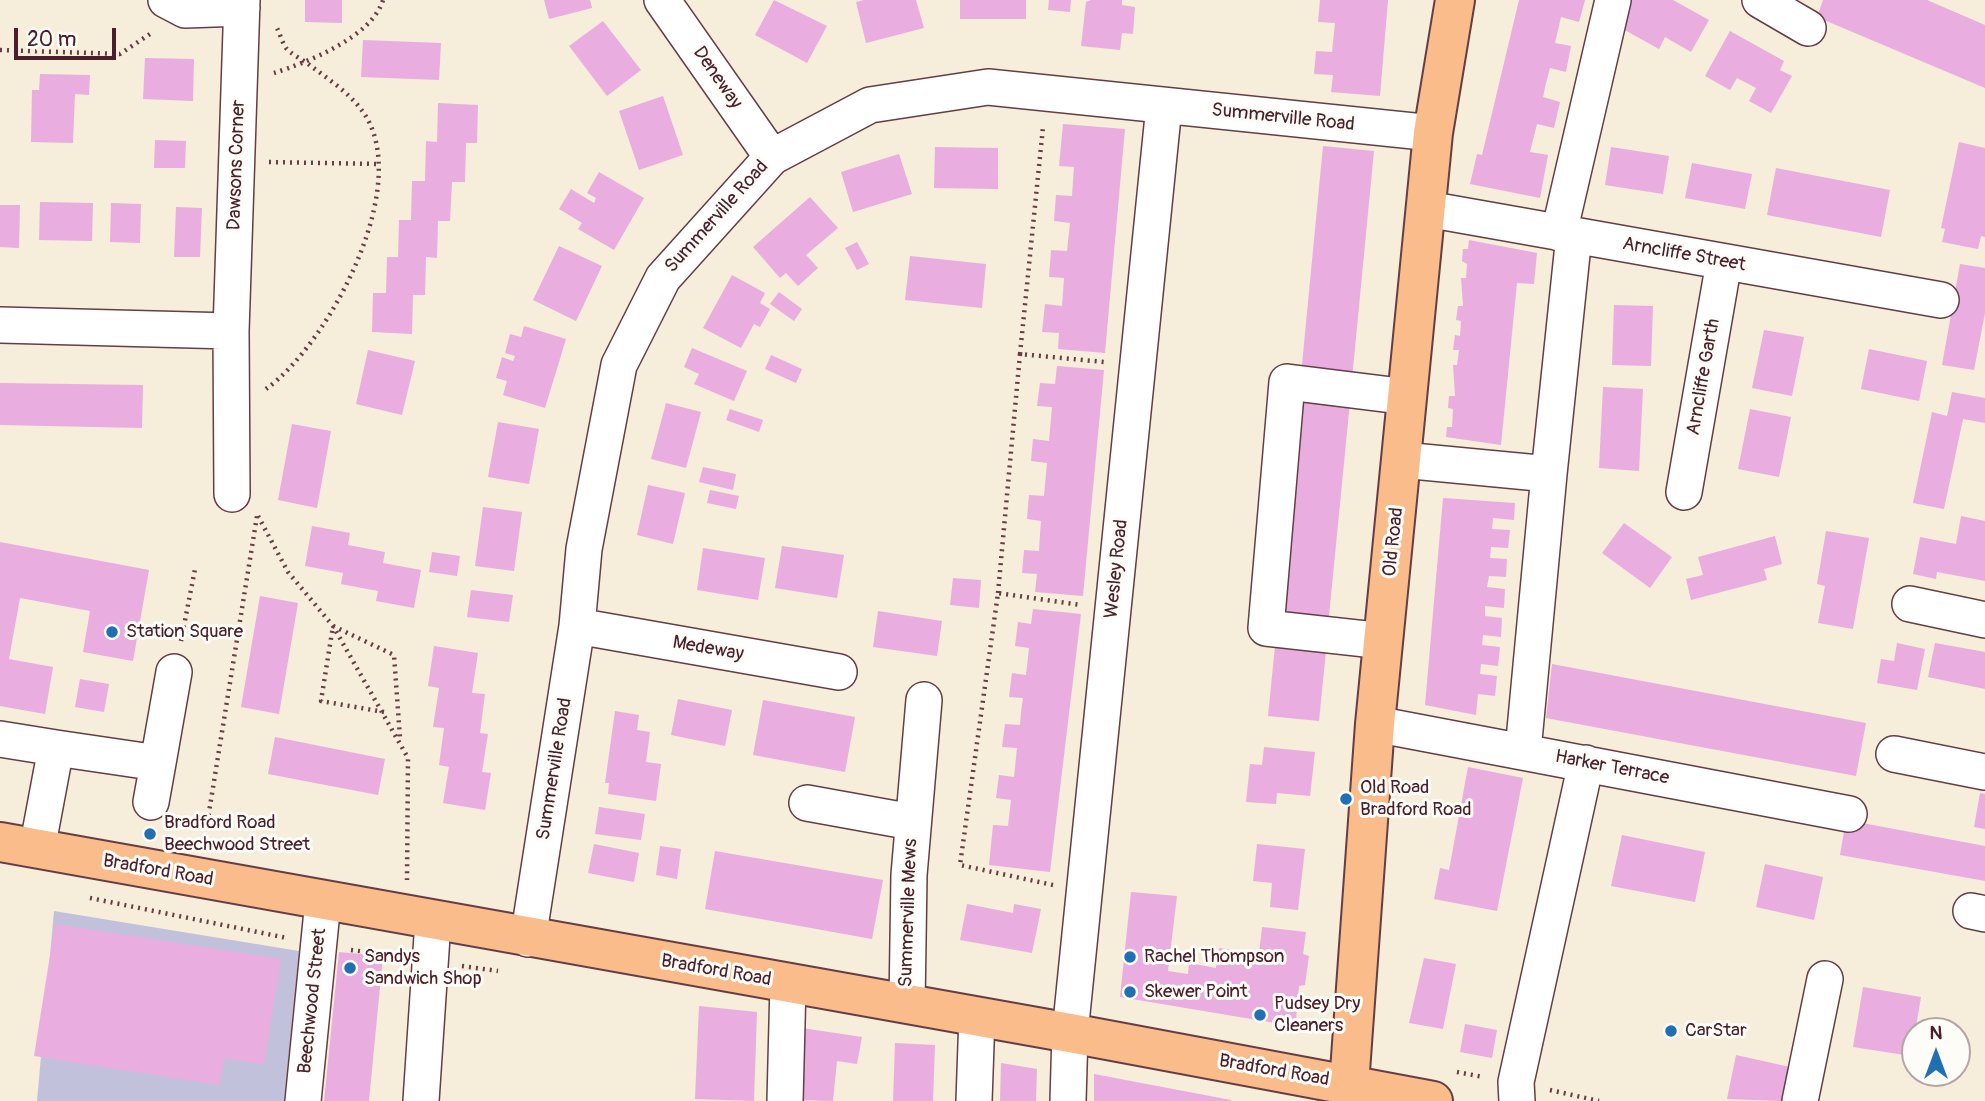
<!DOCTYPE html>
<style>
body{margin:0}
#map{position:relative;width:1985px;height:1101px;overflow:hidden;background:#f6edda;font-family:Pangolin,sans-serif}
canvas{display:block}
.north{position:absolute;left:1901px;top:1017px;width:70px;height:70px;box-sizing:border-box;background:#fdfcf7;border:2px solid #b5a4a5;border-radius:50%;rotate:0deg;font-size:19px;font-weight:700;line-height:28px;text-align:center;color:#4a1f2b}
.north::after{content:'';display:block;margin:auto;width:24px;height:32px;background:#1f6fb2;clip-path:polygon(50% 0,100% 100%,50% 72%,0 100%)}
.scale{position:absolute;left:14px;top:28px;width:102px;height:32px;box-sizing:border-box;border:4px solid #4a1f2b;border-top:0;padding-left:9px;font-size:21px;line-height:24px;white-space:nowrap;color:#4a1f2b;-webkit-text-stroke:5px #fdfcf7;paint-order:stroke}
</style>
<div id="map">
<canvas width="1985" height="1101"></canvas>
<div class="north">N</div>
<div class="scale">20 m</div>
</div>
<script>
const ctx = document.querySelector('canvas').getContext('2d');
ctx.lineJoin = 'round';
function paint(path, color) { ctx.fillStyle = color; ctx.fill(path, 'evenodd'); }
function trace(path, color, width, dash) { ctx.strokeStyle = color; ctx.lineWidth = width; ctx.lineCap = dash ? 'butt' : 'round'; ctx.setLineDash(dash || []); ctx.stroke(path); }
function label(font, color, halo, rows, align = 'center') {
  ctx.font = font + ' Pangolin,sans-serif'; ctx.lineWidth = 6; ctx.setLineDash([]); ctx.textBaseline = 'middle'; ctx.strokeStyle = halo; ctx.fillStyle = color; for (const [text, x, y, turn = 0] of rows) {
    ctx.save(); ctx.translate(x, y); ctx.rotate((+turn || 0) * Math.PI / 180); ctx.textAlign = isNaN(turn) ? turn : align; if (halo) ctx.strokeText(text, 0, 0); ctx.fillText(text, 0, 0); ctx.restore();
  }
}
paint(new Path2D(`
 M54,911L299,951L284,1101H37Z`), '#c2c1dc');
paint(new Path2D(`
 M305,0H342V23L305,22Z
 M544,0H590L592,8L549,19Z
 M774,0L827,26L807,63L755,35Z
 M864,0H916L924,28L866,43L856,2Z
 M960,0H1026V19H960Z
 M1049,0H1071L1070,12L1048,10Z
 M1091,0H1122V5L1135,7L1133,34L1122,33L1120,50L1081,46L1086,2Z
 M1320,0H1388L1380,96L1331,92L1333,75L1314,74L1316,51L1332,52L1335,23L1318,22Z
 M1519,0H1585L1579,22L1561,17L1555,43L1571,46L1566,72L1550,68L1546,83L1543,97L1560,102L1554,128L1537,124L1530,152L1548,155L1540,198L1470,184L1477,154L1482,155Z
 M1632,0H1673L1709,20L1691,52L1665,37L1659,49L1621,28Z
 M1823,0H1927L1985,25V88L1817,17Z
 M603,21L641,70L607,96L569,46Z
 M1730,31L1784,61L1780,70L1792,76L1771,113L1749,101L1756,88L1737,78L1730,90L1705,76Z
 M363,40L441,43L439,80L361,77Z
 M145,58L194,59L193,101L143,99Z
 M40,74L90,75L89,95L75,94L73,143L31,142L32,90H39Z
 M663,96L683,155L639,170L619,111Z
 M438,103L478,105L477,143H466L465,182H452L450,221H438L437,258L426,257L425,295H413L412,334L372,332L373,293H386L387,257H398L399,220H411L412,181H425L426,141L437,142Z
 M1063,124L1125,129L1105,353L1058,349L1059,333L1042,332L1045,304L1062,306L1064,278L1049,277L1051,250L1067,251L1070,223L1054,221L1056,195L1072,196L1074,167L1059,166Z
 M155,140L186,141L185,168H154Z
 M1959,142L1985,148V237L1981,236L1978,249L1942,242L1945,229L1941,228Z
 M1323,146L1374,151L1352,379L1301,375Z
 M935,147L998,148V189L934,188Z
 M1611,147L1669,156L1663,194L1605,185Z
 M899,154L912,194L853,212L841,172Z
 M1692,163L1752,174L1745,209L1685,198Z
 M1776,168L1890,190L1881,237L1767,215Z
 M599,172L644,198L614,250L578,229L582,223L559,209L571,189L594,203L596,198L587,193Z
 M810,197L838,228L806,255L818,268L798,286L786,273L780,278L753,247Z
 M40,202L93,203L92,241L39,240Z
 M111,203L141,204L140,243L110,242Z
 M0,205H20L19,248L0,247Z
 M176,207L202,208L200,257H174Z
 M1469,240L1537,253L1534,284L1517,283L1501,445L1446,437L1447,427H1452L1453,409L1448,408L1449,396H1455L1453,365H1457L1459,350H1453L1455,335L1460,336L1461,321L1456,320L1458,306H1463L1461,278H1466L1467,264L1462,261L1463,249H1468Z
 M857,242L869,264L857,270L845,248Z
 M559,246L602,266L576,321L533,300Z
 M910,256L986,264L982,308L905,300Z
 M1960,264L1985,268V313L1974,370L1942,365Z
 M732,275L765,293L760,303L770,309L760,327L754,324L741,348L703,328Z
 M779,292L802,309L794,321L770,304Z
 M1614,305L1653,306L1651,366L1612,365Z
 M524,326L566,339L545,408L503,395L507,381L496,378L502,357L513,361L515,356L505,353L510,334L521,337Z
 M1764,330L1804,337L1792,396L1752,388Z
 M692,348L747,371L734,401L694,384L699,374L684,367Z
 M1869,349L1927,361L1919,401L1861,389Z
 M368,350L415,361L402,415L356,404Z
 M771,355L802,369L796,383L765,369Z
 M1057,366L1104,370L1083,596L1035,592L1037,574L1022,573L1024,550L1039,551L1040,534L1041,521L1027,519L1029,495L1044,496L1047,463L1031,461L1033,439L1049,441L1052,407L1037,406L1040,383L1055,384Z
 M0,383L143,385L142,428L0,425Z
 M1603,387L1643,389L1639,471L1599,468Z
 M1952,392L1985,398V423L1963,419L1944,509L1913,503L1932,412L1947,416Z
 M1302,398L1350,402L1328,626L1280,622Z
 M666,403L701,412L686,468L651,459Z
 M730,409L763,420L759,432L726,420Z
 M1750,409L1791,417L1779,477L1738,469Z
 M498,422L539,429L529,484L488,477Z
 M292,424L331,431L317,508L278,500Z
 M703,467L736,474L733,490L699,482Z
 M648,485L685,493L673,544L637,535Z
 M710,490L739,496L736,509L707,503Z
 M1443,498L1515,503L1514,520L1493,518L1492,529L1510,530L1508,548L1491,547L1490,558L1507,559L1506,577L1489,576L1487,587L1505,589L1504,608L1485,606V616L1502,618L1501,637L1483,635L1482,645L1500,647L1498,666L1481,664L1480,674L1497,676L1495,696L1478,694L1476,715L1425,705Z
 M483,507L522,512L514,571L475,566Z
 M1961,516L1985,521V581L1937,572L1936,579L1913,574L1920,537L1956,544Z
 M1624,523L1672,557L1650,588L1602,553Z
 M312,526L350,533L348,545L385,552L383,563L421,570L414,608L376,601L378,591L341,584L343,573L305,566Z
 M1826,531L1869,538L1853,629L1818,623L1825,586L1817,584Z
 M1775,536L1782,564L1764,569L1767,580L1691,600L1686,579L1703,575L1698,557Z
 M0,542L149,570L133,661L83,652L90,611L20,598L9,659L53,667L45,714L0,706Z
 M782,546L844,555L837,598L775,588Z
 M703,548L765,558L758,600L697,590Z
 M432,552L460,556L457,576L429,572Z
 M953,578L981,580L979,608L950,605Z
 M471,590L513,595L509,622L467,617Z
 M260,596L298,603L279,714L241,707Z
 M1033,609L1081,614L1050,872L989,865L993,825L1008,826L1011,800L996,798L999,775L1014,777L1017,748L1002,747L1005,724L1020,725L1021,712L1023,698L1009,697L1012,673L1026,675L1029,648L1015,646L1018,622L1031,624Z
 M878,611L942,621L937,656L873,647Z
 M1276,636L1327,641L1319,721L1268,716Z
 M1897,643L1925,649L1917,690L1877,683L1881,659L1894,661Z
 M1935,643L1985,652V689L1928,677Z
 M434,646L478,653L472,693L485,694L480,733L488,734L482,772L491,773L485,810L443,803L449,767L439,765L444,728L433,727L439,688L428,686Z
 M1552,664L1866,723L1856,776L1546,718Z
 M80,679L109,684L104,712L75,707Z
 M678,699L732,710L725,746L671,735Z
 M763,700L855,717L845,772L753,755Z
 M615,711L639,715L637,730L650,732L646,762L661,764L656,801L608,794L609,783H605Z
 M275,737L385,759L378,795L268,774Z
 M1264,747L1315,752L1310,796L1277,793L1276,804L1246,802L1250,764L1262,765Z
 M1468,767L1523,778L1497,911L1434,899L1440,868L1449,870Z
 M1980,793L1985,794V829L1974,827Z
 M599,807L645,814L641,840L595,834Z
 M1846,820L1985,846V881L1840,855Z
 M1622,835L1705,852L1695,902L1611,886Z
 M594,844L639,853L634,882L588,873Z
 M1257,844L1305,849L1298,910L1270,907L1272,883L1253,881Z
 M660,846L681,849L677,879L656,875Z
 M715,851L883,880L872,939L705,909Z
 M1765,864L1823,877L1814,920L1756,907Z
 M1131,892L1177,896L1168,971L1188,974L1189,963L1216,968L1219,948L1259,954L1262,927L1306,932L1303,954L1309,956L1305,985L1299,986L1296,1019L1287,1025L1120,997Z
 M967,904L1013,913L1014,904L1041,909L1032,953L960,940Z
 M55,924L281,959L264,1064L224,1058L219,1085L34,1056Z
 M339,952L383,956L369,1101H324Z
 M1424,958L1456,964L1443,1029L1409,1023Z
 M1863,987L1921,997L1911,1056L1853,1047Z
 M699,1006L757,1012L754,1101L695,1099Z
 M1465,1024L1497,1030L1492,1058L1460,1052Z
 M802,1028L862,1037L857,1064L837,1061L833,1101L798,1100Z
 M895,1043L935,1045L933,1101H893Z
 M1736,1055L1790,1067L1782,1101L1727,1099Z
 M1001,1063L1037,1069L1036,1101H1000Z
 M1094,1074L1231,1100V1101H1094Z`), '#e9ade0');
const minor = new Path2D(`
 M166,0L185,10L242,8
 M662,0L772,157
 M1760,0L1808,28
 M1427,209L1941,300
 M1559,233L1613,0
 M0,325L231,331
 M1402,460L1549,474L1574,235
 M1684,492L1724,262
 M232,494L231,331L242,0
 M1910,604L1985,620
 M577,626L839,672
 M1384,641L1266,628L1287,382L1408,397
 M1375,724L1849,814
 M0,739L56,748L37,849
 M56,748L158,763L174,672
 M1523,751L1549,474
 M1894,754L1985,772
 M151,802L158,763
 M807,803L912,822
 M1971,911L1985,914
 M528,939L577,626L584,549L619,365L663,278L772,157L870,105L988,87L1433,133
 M907,1005L909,875L924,700
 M303,1101L323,901
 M421,1101L433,921
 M785,1101L788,984
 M974,1101L977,1016
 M1068,1101L1070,1033L1164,106
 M1517,1101L1516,1082L1586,763
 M1800,1101L1825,979`);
const major = new Path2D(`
 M0,842L1070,1033L1433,1101
 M1349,1085L1375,724L1433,133L1455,0`);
trace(minor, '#643e45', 38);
trace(major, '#643e45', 42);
trace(new Path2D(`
 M0,50L120,54L153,32
 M274,73C308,62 372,37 383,0
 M269,162L380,164
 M1020,354L1043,127
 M266,389C329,344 418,179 360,108C346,90 325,77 307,63C301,59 291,54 286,48C282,42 280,34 277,28
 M258,516L288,572L333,626L408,758L407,880
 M998,593L1020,354L1104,362
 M181,641L195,569
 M384,712L321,701L333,626L394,655L400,738
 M204,843L257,516
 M1053,885L960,865L998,593L1081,605
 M90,898L287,938
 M351,950L398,956
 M462,966L498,971
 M1457,1072L1483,1077
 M1550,1090L1599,1101`), '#643e45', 4.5, [2, 5]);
trace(minor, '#fff', 35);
trace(major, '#fabc8b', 38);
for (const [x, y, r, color] of [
 [112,632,7,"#1f6fb2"],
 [1346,799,7,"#1f6fb2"],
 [150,834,7,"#1f6fb2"],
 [1130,957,7,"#1f6fb2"],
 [350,968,7,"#1f6fb2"],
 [1130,992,7,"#1f6fb2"],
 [1260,1015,7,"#1f6fb2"],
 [1671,1031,7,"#1f6fb2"]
]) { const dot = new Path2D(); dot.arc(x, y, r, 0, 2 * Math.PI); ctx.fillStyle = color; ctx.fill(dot); trace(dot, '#fdfcf7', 2.5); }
label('19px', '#4a1f2b', '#fdfcf7', [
 ["Deneway",717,78,55],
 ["Summerville Road",1283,118,6],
 ["Dawsons Corner",237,165,-88],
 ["Summerville Road",717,217,-48],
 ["Arncliffe Street",1684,255,10],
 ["Arncliffe Garth",1704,377,-80],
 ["Old Road",1394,542,-84],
 ["Wesley Road",1117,569,-84],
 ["Medeway",708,649,10],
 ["Harker Terrace",1612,768,11],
 ["Summerville Road",555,769,-81],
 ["Bradford Road",158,871,10],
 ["Summerville Mews",909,913,-88],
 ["Bradford Road",716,971,10],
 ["Beechwood Street",313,1001,-84],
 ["Bradford Road",1274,1071,10]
]);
label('19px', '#4a1f2b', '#fdfcf7', [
 ["Station Square",126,632],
 ["Old Road",1360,788],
 ["Bradford Road",1360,810],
 ["Bradford Road",164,823],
 ["Beechwood Street",164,845],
 ["Sandys",364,957],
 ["Sandwich Shop",364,979],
 ["Rachel Thompson",1144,957],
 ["Skewer Point",1144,992],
 ["Pudsey Dry",1274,1004],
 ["Cleaners",1274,1026],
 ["CarStar",1685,1031]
], 'left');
</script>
